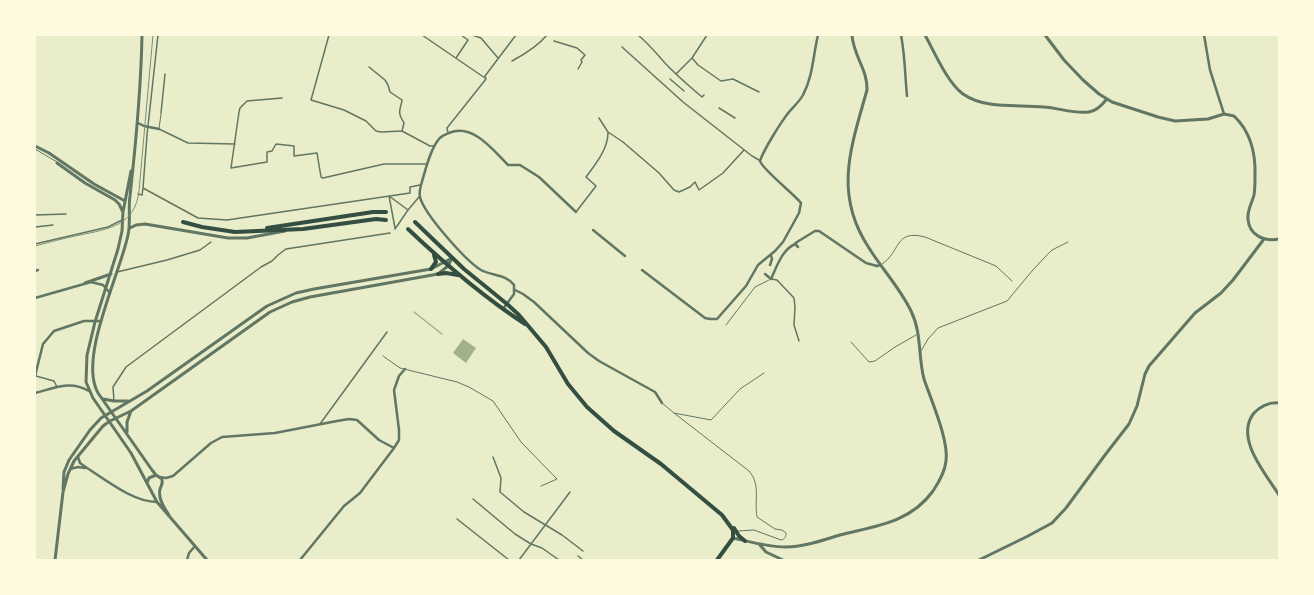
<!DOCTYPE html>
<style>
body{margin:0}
#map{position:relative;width:1314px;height:595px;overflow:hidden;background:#e9edc9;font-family:"Noto Sans",sans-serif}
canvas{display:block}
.frame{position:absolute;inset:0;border:36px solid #fefae0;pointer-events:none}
</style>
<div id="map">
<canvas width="1314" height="595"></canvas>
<div class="frame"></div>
</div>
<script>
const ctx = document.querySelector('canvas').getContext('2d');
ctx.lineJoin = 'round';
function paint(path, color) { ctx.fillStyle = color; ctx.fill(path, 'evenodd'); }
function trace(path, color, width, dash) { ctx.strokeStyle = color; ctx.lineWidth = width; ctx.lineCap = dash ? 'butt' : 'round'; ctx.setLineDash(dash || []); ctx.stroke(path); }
paint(new Path2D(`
 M463,339L476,348L466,363L453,353Z`), '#a3b18a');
trace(new Path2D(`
 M414,312L442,334`), '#a3b18a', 1.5);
trace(new Path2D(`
 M159,129L161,114
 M35,149L57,162
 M882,264C901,252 894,229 925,237L996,266L1012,281
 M726,325L755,287L769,280
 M851,342L869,362L875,361L895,347L916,335
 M921,351L928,339L938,328L1007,301L1032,271L1045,257L1052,250L1068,242
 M383,356L400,368L457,382L469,387L493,401L521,442L557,479L541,486
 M662,403L674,413L711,420L740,389L764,373
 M674,413L749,471C761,485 754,499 757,517L775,529L782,530L786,533C786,537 785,539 781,540L754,530L738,531`), '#617663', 1);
trace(new Path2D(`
 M329,35L311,100L344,110L366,121L376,131L381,132L402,131L430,146H434
 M422,35L485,78
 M472,35L481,38L498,58
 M638,35C648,43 656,53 664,62C676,75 689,86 702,97L704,95
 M554,41L577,48L585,55L581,60L582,62L578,69
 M622,47L683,102L752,156L759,160
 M456,58L468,40L461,35
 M692,58L698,65L721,81L733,79L759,92
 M512,61C525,54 538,46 547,35
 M369,67L385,80L388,85L390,92L402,100V101C399,112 398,113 404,123L402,131
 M676,74L692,58L707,35
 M670,79L684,91
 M282,98L247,101L240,108L239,112L231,168L267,162V152L272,151L276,144L294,146V156L317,153L321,177L323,178L384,164H426
 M719,108L735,118
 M161,113L165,74
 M599,118L608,132L623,142L659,173L674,190L679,192L690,187L695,182L699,190L723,173L744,150
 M159,129L188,143L235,144
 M448,133L447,128L486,79L485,76L516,35
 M143,188L147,135L158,35
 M138,194L142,195L143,188L198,218L227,220L410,193V187L420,185
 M389,196L395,228
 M389,196L408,210
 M576,212L596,186L586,177C595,165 608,149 608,133
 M35,215L66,214
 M35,227L53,225
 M395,229L408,210L419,197
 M35,244L108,227L122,220
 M117,272L167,260L200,250L211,242
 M771,279L777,280L794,298L795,307L794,325L799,341
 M36,376L54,381L57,387
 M114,401L113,387L126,367L261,267L272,261L278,255L286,249L390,233
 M320,424L387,332
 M493,457L501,478L500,492L524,512L562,535L583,551
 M473,499L515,534L531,544L542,548L559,560
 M457,519L509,560
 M578,556L583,560
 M519,560L570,492`), '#617663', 1.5);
trace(new Path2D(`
 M901,35C905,55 905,76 907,96
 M1204,35L1210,70L1224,114
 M138,123L144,126L159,129
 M593,230L625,256
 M798,247L795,244L797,242L815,231H819L866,263L877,266L880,265
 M770,265L772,259L771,255
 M642,270L705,318L710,319H717L746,286L758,265L775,251L783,242L799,213L801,203C793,193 762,169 760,161C764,149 781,122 789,112C794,106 799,102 803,95C813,76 813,56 818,35
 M35,271L38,270
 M765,274L771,279C777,266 782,250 795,244
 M515,290L523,294L534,302L588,353L599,361L655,392L662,403
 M35,298L91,282L103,285L110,293
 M503,309L514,294V285C506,274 492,276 481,270C466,261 424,214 420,197C419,193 420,189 421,185C425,172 430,149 439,139C441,136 445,135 449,133C473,123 493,150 508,165H520L539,177L576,212
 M35,376L43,344L54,331L84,321H101
 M35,393C55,388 70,380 89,391
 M78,457L80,463L87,468C106,480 133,502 157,502
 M70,469L78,467L85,468
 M160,477L166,478L173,476L211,443L222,437L275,433L337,421L349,419L357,420L379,440L394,448
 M187,560L189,553L195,546
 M300,560L344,506L360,493L394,448L399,440V430L394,390L399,376L405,369`), '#617663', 2.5);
trace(new Path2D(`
 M142,35C141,89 136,142 130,196C128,209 131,222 128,235C120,274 78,358 98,393L152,470L156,475L162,479C163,484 162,484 160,489C158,497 164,508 169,515
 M925,35C935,53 947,82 963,94C986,110 1018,104 1044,107C1059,108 1074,114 1089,112C1096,111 1102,105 1106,100
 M1045,35L1064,60L1083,80L1099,94L1112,102L1158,117L1175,121L1208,119L1224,114L1234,116C1251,132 1256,153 1255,177C1255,183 1255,189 1254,195C1252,203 1247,210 1248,219C1249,235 1264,242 1279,239
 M35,146L49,153L94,184L125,201
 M57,163L85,183L115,200L119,204L123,212
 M131,171L123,212L122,231L118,249L95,322L87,355L86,382L93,398L131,453L157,502L207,560
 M130,228L136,225L145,224L228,238H247L285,231
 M85,283L111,274
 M103,399L114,401H128
 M1279,403C1269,402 1261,406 1254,413C1234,438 1266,474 1279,495
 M127,432V422L131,411
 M147,483L149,478L156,475
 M63,489L64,472L69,460L90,430L101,418L147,391L267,306L296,293L314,289L431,269L452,258
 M733,538C751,542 768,547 786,547C804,547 823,540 840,535C875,526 910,523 933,491C939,482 945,472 946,461C949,440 931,400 924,379C918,357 922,333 911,311C900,288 882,269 869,248C833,194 851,147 867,90C868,70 853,55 852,35
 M759,544L766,552L783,560
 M55,560L63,492L68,474L74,461L103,426L110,421L131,411L270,312L292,302L310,297L438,274L448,266L452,258
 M979,560L1028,536L1052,523L1066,508L1105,455L1129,424L1137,406L1145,374L1149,366L1195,313L1221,293L1233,280L1264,239`), '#617663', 3);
trace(new Path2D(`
 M183,222L202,227L235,232L303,229L376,219L386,220
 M415,222L464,269L507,304L519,315L546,347L568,384L587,407L614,431L661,464L722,515L733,530V538L717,560
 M267,228L373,212H386
 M408,229C445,264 482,296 525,324
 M431,269L436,262L434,255
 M438,274L446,273L458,275
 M734,528L739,536L745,541`), '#344e41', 4);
trace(new Path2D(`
 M35,246C50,242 65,238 80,235C108,229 135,226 139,191L153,35`), '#7c8e77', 1);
</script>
